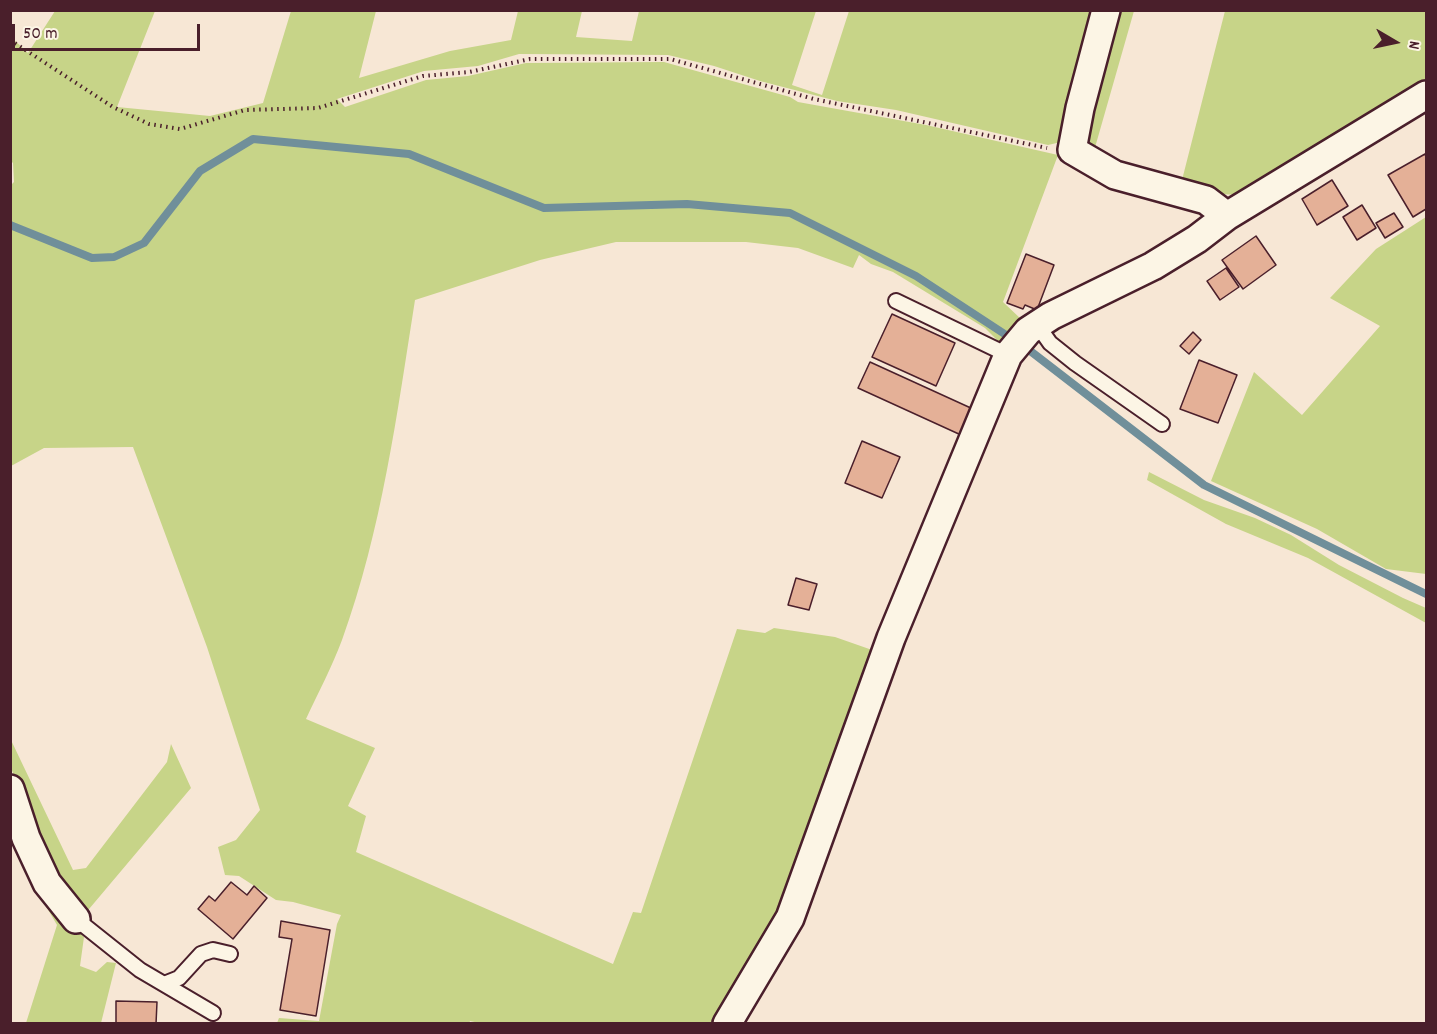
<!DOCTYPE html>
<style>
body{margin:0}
#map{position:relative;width:1437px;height:1034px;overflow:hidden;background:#f7e7d5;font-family:Dekko,sans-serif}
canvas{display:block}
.frame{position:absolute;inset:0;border:12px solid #4a1f2b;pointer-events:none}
.north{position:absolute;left:1365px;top:12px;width:60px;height:60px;-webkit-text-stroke:4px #fcf5e5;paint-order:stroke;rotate:99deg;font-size:16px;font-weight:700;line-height:24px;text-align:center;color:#4a1f2b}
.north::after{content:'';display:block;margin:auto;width:21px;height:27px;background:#4a1f2b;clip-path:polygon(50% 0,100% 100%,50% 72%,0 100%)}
.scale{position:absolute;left:12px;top:24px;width:188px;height:27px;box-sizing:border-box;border:3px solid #4a1f2b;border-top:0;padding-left:8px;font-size:18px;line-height:21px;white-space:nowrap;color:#4a1f2b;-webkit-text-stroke:4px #fcf5e5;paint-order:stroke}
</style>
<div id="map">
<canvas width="1437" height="1034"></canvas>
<div class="frame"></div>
<div class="north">N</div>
<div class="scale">50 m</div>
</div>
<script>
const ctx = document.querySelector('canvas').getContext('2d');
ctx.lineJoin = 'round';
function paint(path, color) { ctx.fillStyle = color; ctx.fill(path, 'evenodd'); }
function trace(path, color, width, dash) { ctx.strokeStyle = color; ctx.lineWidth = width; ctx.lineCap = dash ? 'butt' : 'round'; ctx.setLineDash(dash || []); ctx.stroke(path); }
paint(new Path2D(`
 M55,11H155L117,107L210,116L263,103L291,11H376L359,78L450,51L511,40L518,11H582L576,37L632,41L639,11H816L792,85L822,95L849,11H1096L1061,142L1048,145L896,110L837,101L760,81L714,66L668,55L519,54L478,66L424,71L337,99L345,107L426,80L468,76L526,63L664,62L790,97L798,102L926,125L1058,155L1003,302L1022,320L1001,344L985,328L893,272L871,264L859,255L853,268L798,248L746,242H616L540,260L415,300C397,414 382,530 342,640C332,667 318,693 306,719L375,748L348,806L366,816L356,852L613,964L633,912L641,913L737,629L765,633L774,628L835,637L875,651L802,870L716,1023L484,1024L470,1021L469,1024L277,1023L279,1018L319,1021L337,924L341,915L293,902L276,900L239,876L225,875L218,847L236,840L260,810L207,647L133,447L44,448L11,466L10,186L14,182L13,163L10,160L11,37L28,53Z
 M1112,11H1134L1094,151L1087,144Z
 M1225,11H1426V89L1244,195L1217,194L1182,180Z
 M1426,217V574L1386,569L1317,529L1211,481L1254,372L1302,415L1380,326L1330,298L1376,249Z
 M1149,472L1204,500L1255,518L1291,535L1339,565L1403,598L1426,608V623L1308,558L1226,524L1147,480Z
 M10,738L73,870L86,868L167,762L171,744L191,788L84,915L62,896L11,768Z
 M11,830L61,915L84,937L80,966L96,972L107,962L116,963L101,1023H26L57,925L26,872Z`), '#c7d488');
trace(new Path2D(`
 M10,225L92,258L114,257L144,243L200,171L253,139L409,154L544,208L687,204L790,213L916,276L1029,350L1204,485L1426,594`), '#708f9a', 8);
const building = new Path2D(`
 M1425,154L1426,157V209L1413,217L1388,175Z
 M1332,180L1348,206L1317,225L1302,199Z
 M1362,205L1376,228L1357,240L1343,217Z
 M1394,213L1403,227L1385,238L1376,223Z
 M1256,236L1276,265L1243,289L1222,260Z
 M1026,254L1054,265L1037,310L1025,305L1023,309L1007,303Z
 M1226,268L1239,287L1220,300L1207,281Z
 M892,314L955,343L936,386L872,357Z
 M1193,332L1201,340L1189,354L1180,346Z
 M1199,360L1237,375L1218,423L1180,409Z
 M870,362L973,409L961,435L858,388Z
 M862,441L900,457L882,498L845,483Z
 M796,578L817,584L809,610L788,605Z
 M231,882L247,895L254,886L267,898L233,939L198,909L209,896L215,901Z
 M281,921L330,930L316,1016L280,1010L292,939L279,937Z
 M116,1001L157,1002L156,1024H116Z`);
paint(building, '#e4b097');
trace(building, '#4a1f2b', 1.5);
const service = new Path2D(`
 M896,301L1008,355
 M1038,326L1050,343L1075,363L1162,424
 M76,919L140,970L213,1013
 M164,984L179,978L201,954L213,950L230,954`);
const minor = new Path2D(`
 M1227,216L1426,95
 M10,789L26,838L47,883L76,919
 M727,1024L790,918L891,638L1008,355L1028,331L1051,316L1153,266L1197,239L1227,216L1206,200L1115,175L1072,150L1080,108L1106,10`);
trace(service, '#4a1f2b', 18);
trace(minor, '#4a1f2b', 32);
trace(new Path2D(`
 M10,40L113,107L149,124L180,129L245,110L318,108L423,76L469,72L530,59H670L814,99L1047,148`), '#4a1f2b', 4, [1.5, 4.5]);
trace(service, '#fcf5e5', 14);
trace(minor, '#fcf5e5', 27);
</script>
